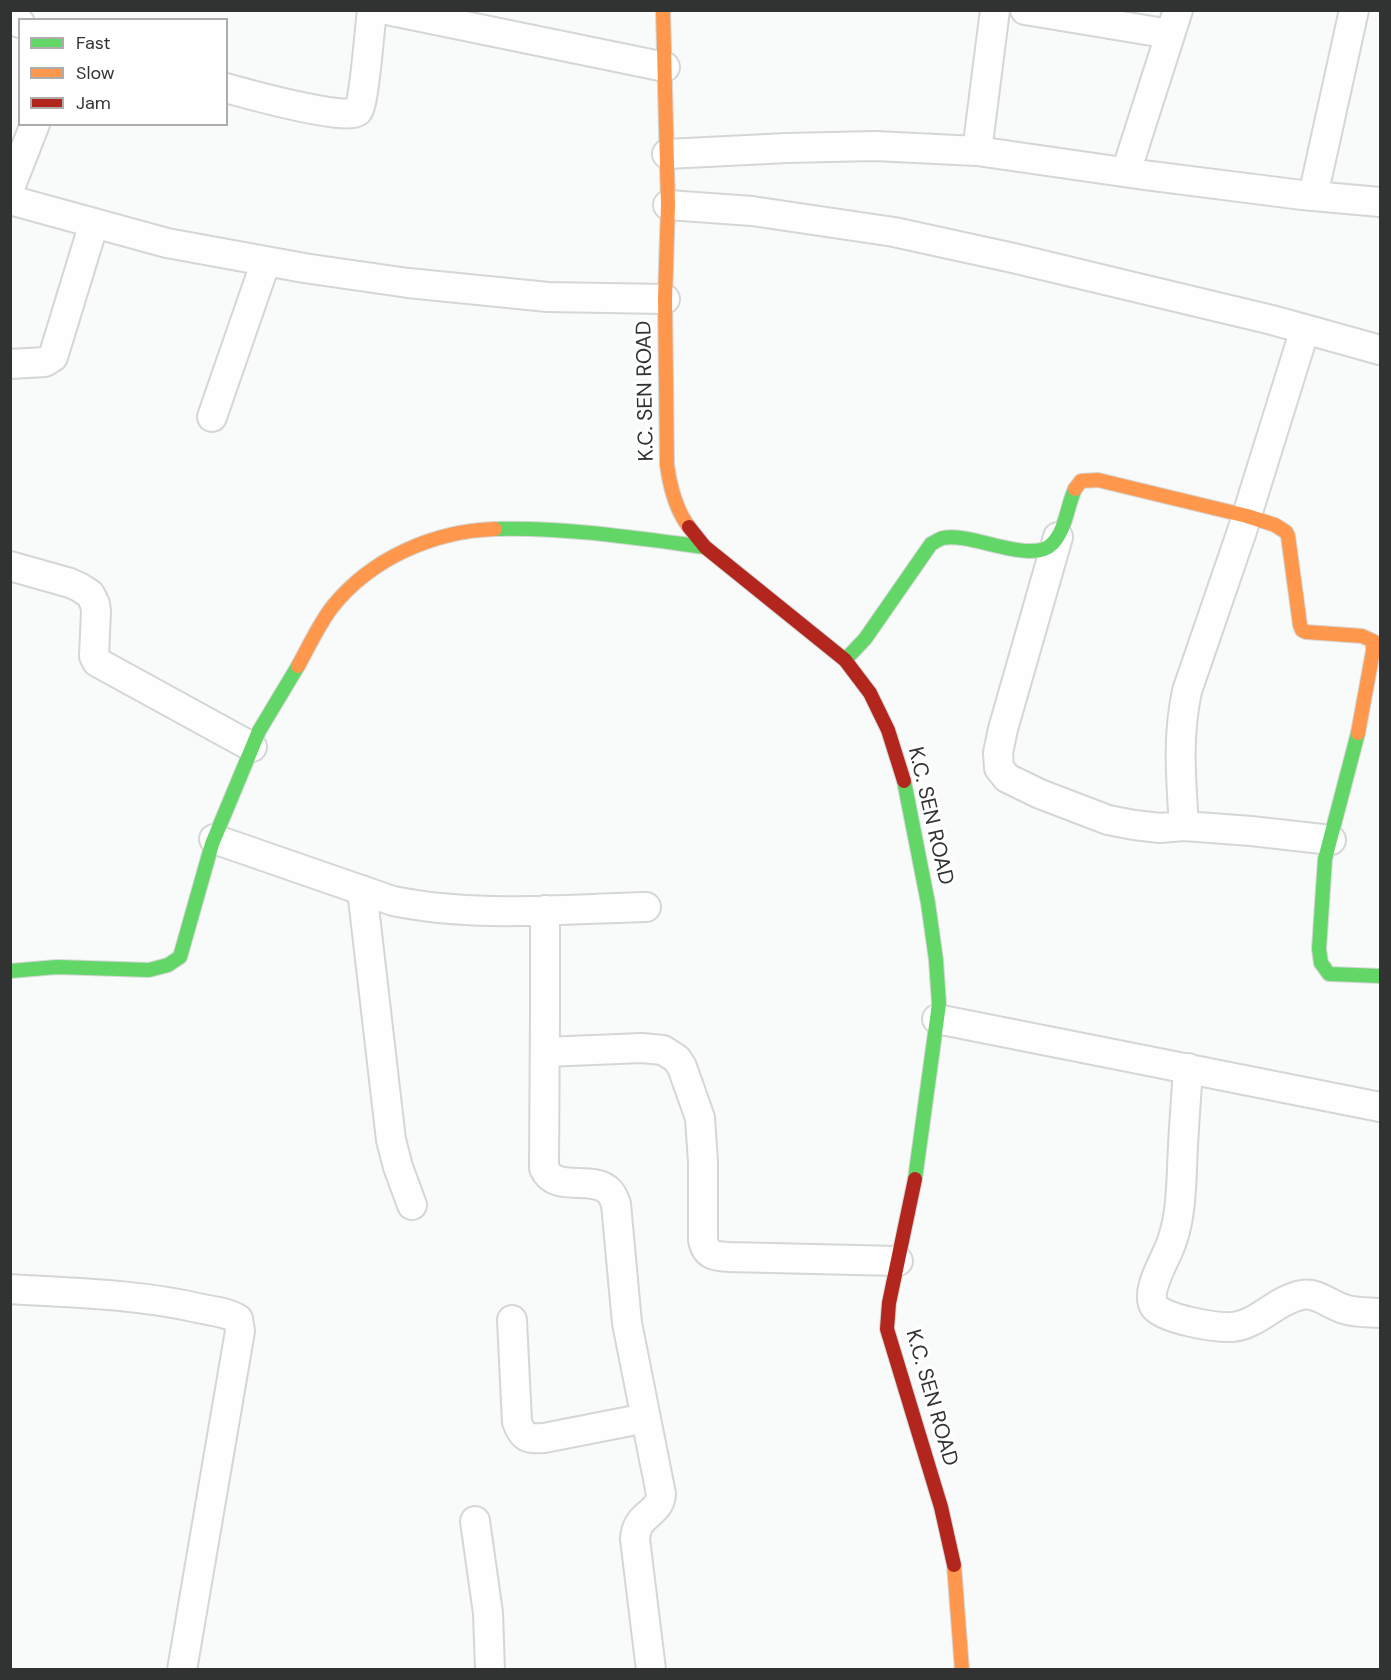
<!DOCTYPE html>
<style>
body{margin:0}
#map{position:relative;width:1391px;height:1680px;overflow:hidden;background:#f8fbfa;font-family:"DM Sans",sans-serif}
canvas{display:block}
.frame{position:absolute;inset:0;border:12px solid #313333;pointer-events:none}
.legend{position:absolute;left:18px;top:18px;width:210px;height:108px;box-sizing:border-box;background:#fff;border:2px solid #adadad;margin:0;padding:8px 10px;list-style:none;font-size:18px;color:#313333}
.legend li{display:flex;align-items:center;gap:12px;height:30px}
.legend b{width:30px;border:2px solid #adadad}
</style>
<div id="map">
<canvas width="1391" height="1680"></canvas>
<div class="frame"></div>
<ul class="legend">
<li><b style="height:8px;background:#63d668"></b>Fast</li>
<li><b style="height:8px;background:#ff974d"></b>Slow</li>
<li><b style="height:8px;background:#b3261e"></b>Jam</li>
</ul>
</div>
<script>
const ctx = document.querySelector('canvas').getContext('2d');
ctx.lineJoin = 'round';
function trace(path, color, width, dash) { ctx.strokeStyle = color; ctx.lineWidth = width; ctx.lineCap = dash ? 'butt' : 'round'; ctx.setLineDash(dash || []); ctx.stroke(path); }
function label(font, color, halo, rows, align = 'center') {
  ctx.font = font + ' "DM Sans",sans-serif'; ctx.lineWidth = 6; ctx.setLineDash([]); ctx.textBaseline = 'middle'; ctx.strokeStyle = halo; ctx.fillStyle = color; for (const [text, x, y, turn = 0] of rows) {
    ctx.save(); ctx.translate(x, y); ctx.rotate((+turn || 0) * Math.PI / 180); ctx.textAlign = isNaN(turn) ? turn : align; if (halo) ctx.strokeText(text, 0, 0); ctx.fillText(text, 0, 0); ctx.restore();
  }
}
const street = new Path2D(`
 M387,10L665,67
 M1025,10L1170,34
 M10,20L20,23
 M226,88C244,93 347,122 358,111C364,105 370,25 372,10
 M977,151L995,10
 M667,154L787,148L875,146L977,151L1144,175L1302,195L1380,202
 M1126,172L1178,10
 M10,188L35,124
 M1313,196L1354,10
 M10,200L167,243L304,268L408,283L548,297L665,299
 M668,205L752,211L894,232L1013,258L1134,287L1272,320L1380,350
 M10,364L45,362L53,357L94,223
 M212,417L266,261
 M1058,537L1003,729L998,753L999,768L1007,778L1040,794L1108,820L1134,825L1160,828L1184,826L1251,831L1331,840
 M10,566L70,583L79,587L90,594L95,604L96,611L94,656L97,662L252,747
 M1184,826C1181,778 1177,738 1187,691L1242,531L1305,329
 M214,839L393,901C475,918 563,909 646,907
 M362,890L391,1140L398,1167L412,1205
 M545,910V1014L544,1168C555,1194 592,1174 609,1191C613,1195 614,1199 616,1204L627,1323L661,1494C660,1515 636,1513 635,1539L651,1670
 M937,1019L1380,1107
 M545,1052L642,1048L663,1050L677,1059L682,1067L700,1118L703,1162V1240C706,1256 715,1256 729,1257L898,1261
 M1188,1068C1186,1102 1183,1135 1182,1169C1181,1193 1180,1218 1172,1241C1167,1258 1145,1289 1154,1306C1162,1319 1216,1328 1232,1327C1258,1325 1277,1299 1302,1295C1317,1292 1330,1305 1344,1309C1355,1313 1369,1312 1380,1313
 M10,1289C73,1293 137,1294 198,1308C211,1311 227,1312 238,1319L240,1331L182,1670
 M512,1320L517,1422C523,1438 527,1439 544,1438L646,1418
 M475,1521L488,1613L490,1670`);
const fast = new Path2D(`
 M495,529C565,527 636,538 705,547
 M845,660L865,639L931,544C935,542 939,539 943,538C971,532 1032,565 1052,544C1066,530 1067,506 1075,489
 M1358,733L1325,859L1319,949L1321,963L1329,974L1380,976
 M904,781L928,903L936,960L939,1004L915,1179
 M10,971L57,967L149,970L168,965L180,957L212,844L259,731L298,666`);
const slow = new Path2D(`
 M663,10L668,205L665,299L667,465C670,486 675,509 689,527
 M1075,489L1081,481L1098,480L1247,516L1275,525L1286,532L1288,536L1300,625L1302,630L1306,632L1362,636L1373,641V651L1358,733
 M298,666C309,646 319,624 333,606C372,558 434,531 495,529
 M954,1565L962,1670`);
const jam = new Path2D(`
 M689,527L705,547L845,660L870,693L888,730L904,781
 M915,1179L889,1303L887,1329L941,1507L954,1565`);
trace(street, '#d5d6d6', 32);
trace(fast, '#d5d6d6', 16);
trace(slow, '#d5d6d6', 16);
trace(jam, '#d5d6d6', 16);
trace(street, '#fefefe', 28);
trace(fast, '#63d668', 14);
trace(slow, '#ff974d', 14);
trace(jam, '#b3261e', 14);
label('21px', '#313333', '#fff', [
 ["K.C. SEN ROAD",646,391,-91],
 ["K.C. SEN ROAD",930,816,77],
 ["K.C. SEN ROAD",931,1398,74]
]);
</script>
